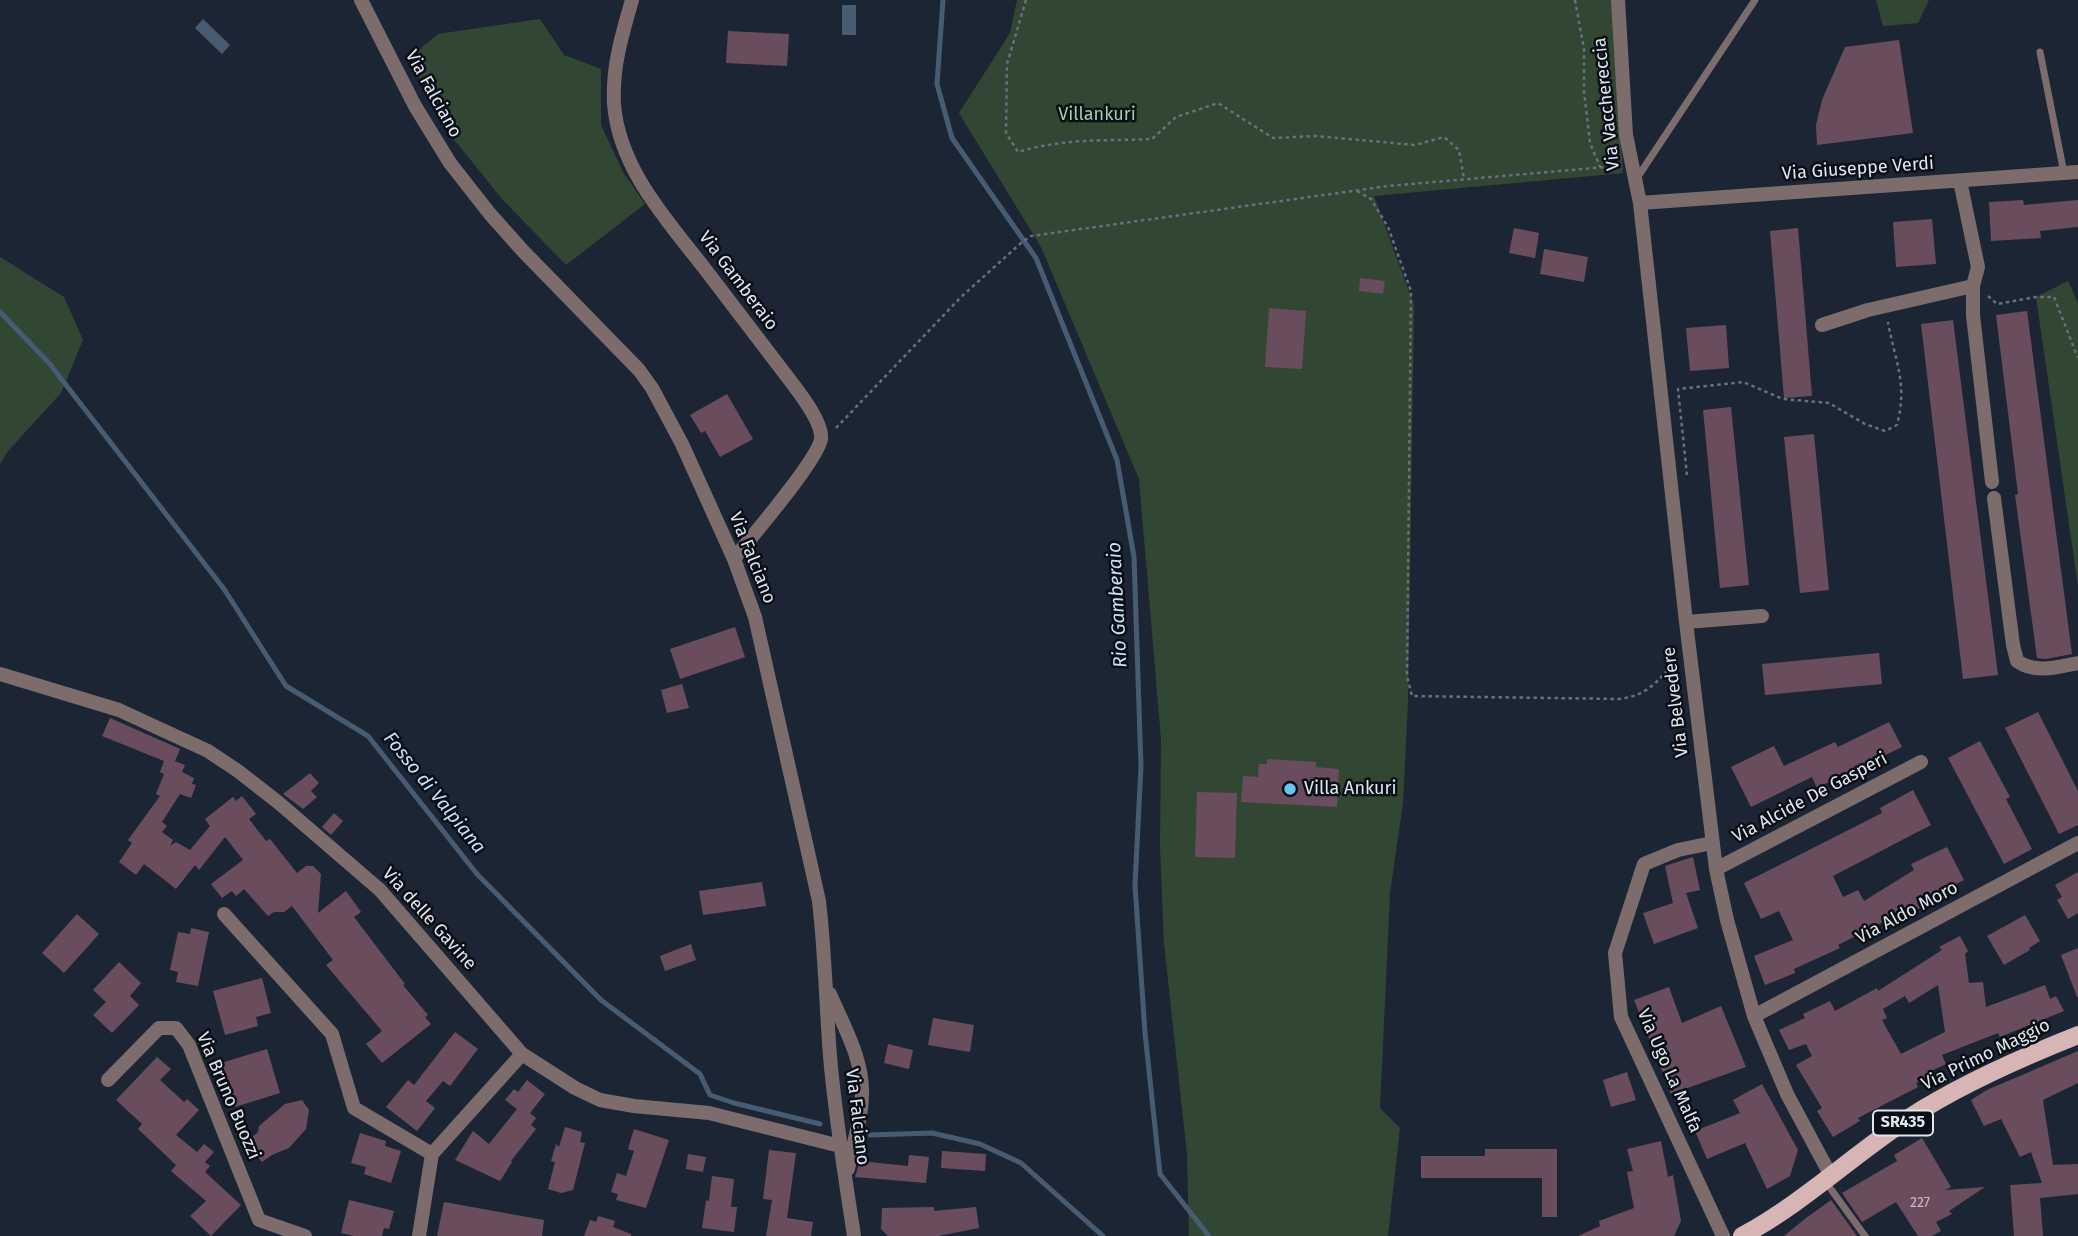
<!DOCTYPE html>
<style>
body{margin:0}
canvas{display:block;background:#1c2534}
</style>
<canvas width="2078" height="1236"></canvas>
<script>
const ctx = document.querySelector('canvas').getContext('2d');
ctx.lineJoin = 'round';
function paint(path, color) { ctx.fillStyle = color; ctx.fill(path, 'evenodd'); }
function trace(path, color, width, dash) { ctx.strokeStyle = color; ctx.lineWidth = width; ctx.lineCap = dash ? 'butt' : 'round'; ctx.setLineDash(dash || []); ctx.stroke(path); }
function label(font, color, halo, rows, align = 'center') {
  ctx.font = font + ' "Fira Sans",sans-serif'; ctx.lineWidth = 5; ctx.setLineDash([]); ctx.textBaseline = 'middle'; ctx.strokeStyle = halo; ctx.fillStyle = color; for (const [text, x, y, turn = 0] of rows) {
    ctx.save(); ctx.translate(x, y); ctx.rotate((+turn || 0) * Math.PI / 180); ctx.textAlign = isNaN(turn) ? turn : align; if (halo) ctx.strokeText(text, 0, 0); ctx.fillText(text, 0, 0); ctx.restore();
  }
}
paint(new Path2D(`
 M1017,0H1613L1623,173L1374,196L1414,305L1408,701L1403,803L1390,893L1380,1108L1400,1128L1388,1236H1189L1187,1154L1164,944L1160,847L1161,739L1139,479L1041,247L959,113L1010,33Z
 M1876,0H1929L1918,23L1883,26Z
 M540,19L564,55L601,69V125L623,172L645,204L566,265L502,199L444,127L409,58L438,34Z
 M0,257L64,297L83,340L61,393L8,451L0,464Z
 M2068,281L2078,303V586L2036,297Z`), '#324634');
paint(new Path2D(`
 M842,5H856V35H842Z
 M203,19L230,45L222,54L195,28Z`), '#475c73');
trace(new Path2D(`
 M943,0L937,84L952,138L1036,258L1117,460L1134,557L1141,766L1135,885L1145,1033L1160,1174L1209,1236
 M0,312L49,363L224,589L286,686L368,736L477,874L601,1000L700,1074L710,1095L734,1103L820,1124
 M870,1135L932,1133L980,1144L1021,1163L1103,1236`), '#475c73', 5);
paint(new Path2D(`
 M728,31L789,34L787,66L726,63Z
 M1899,40L1913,133L1817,145L1816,125L1822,100L1845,47Z
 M2023,200L2024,205L2078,200V227L2040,231L2041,238L1991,241L1989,202Z
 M1932,219L1936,264L1896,267L1893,222Z
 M1514,228L1539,233L1535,258L1509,253Z
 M1798,228L1812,396L1784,398L1770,231Z
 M1544,249L1588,257L1584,282L1540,274Z
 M1360,278L1385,281L1383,294L1359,291Z
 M1269,308L1306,311L1302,369L1265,367Z
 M2027,311L2072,654L2046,659L2037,658L2015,495L2018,494L1996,315Z
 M1953,320L1998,675L1963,679L1921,324Z
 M1726,325L1729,368L1690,371L1686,328Z
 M727,394L753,439L720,457L705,431L701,433L690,415Z
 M1731,407L1749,585L1720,588L1703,410Z
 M1814,434L1829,590L1800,593L1784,437Z
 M735,627L745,657L680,679L670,649Z
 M1879,653L1882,684L1765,695L1762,664Z
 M682,684L689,708L667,713L661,690Z
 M2038,712L2078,791V825L2059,834L2005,728Z
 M110,718L180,749L175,761L185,765L182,772L194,778L192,784L196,785L191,798L180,794L162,822L167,826L162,832L173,840L170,846L176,842L190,850L210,826L205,819L233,797L236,801L242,796L256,814L249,819L266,841L270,839L297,873L306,866H313L321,874L318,913L346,891L361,912L354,917L405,984L403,985L428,1015L425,1017L431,1024L382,1063L366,1044L382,1031L326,965L333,960L292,906L284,912H274L268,916L244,889L236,896L232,891L222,898L211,884L243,860L225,837L199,870L195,865L176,889L144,864L136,875L119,862L132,843L128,840L160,796L156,794L164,774L160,772L164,761L102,736Z
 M1889,722L1902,747L1817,788L1812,777L1751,807L1731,767L1774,746L1784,766L1835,742L1838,747Z
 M1980,741L2010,797L2006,799L2032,849L2004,864L1948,758Z
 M1267,759L1316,762V767L1339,769L1337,807L1241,802L1243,776L1258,777L1259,764H1267Z
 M310,773L319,783L311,791L317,797L303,809L283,794Z
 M1913,790L1931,825L1833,876L1843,897L1858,890L1864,901L1914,870L1911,864L1947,847L1964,880L1917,903L1920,908L1890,926L1887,920L1838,945L1840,948L1794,969L1795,973L1765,985L1754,956L1793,940L1779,911L1761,919L1744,883L1882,813L1880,808Z
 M1197,792L1237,793L1235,858L1195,857Z
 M334,813L343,821L331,835L322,827Z
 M1693,857L1700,890L1686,893L1698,928L1654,944L1643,913L1673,903L1665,866Z
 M2078,872V913L2068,919L2057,900L2062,897L2055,885Z
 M762,882L766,906L703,915L699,891Z
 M77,914L99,934L64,973L42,953Z
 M2025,915L2040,941L2029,948L2030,950L2004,965L1987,936Z
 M191,928L209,932L198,986L176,982L178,972L170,970L178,932L190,934Z
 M1960,936L1968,951L1965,954L1969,983L1983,982L1986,1007L2045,985L2050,999L2056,996L2064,1011L2000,1037L1998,1033L1942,1055L1946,1064L1931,1071L1933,1076L1916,1083L1918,1087L1858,1118L1860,1121L1833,1137L1817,1111L1822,1108L1796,1065L1812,1056L1806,1044L1789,1050L1779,1030L1805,1018L1803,1014L1830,1001L1835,1011L1877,988L1878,991L1942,950L1939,947ZM1938,985L1945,1032L1901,1054L1882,1020L1887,1018L1883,1009L1905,996L1909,1003Z
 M691,944L696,960L665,971L660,956Z
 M2078,948V997H2077L2061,955Z
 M119,962L141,983L130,996L139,1005L112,1033L93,1015L106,1002L93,990Z
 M262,978L271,1013L256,1017L258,1026L225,1035L213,991Z
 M1669,987L1682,1023L1721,1006L1746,1067L1671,1094L1634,1000Z
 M933,1018L974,1025L970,1052L928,1045Z
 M455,1032L478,1049L450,1086L443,1081L426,1101L435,1108L417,1131L386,1107L408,1080L414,1085Z
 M888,1044L913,1050L909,1069L884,1063Z
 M267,1049L280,1093L235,1107L221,1063Z
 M2078,1051V1083L2043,1100L2053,1165L2078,1164V1194L2040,1198L2043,1236H2014L2010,1185L2042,1183L2031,1152L2020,1157L2001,1119L1984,1126L1971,1100L1987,1090Z
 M157,1057L171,1069L160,1080L184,1102L187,1099L199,1110L176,1135L197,1152L204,1144L214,1152L205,1162L210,1166L205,1172L241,1205L211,1236L190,1216L206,1201L171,1171L176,1165L138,1129L142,1124L116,1100Z
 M1627,1072L1636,1100L1611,1107L1603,1080Z
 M527,1080L545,1094L530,1113L536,1118L531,1125L536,1129L511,1161L512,1162L500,1181L455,1160L473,1131L489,1144L517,1109L505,1100L514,1089L518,1092Z
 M1762,1084L1798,1150L1790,1176L1767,1189L1745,1143L1707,1159L1695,1131L1740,1113L1733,1100Z
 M302,1100L309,1110L306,1129L289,1148L272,1155L262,1162L245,1143L258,1132L259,1126L285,1104Z
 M565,1127L582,1132L580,1142L585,1143L573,1190L561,1193L548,1189L555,1162L551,1161L556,1144L559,1147Z
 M634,1129L669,1140L646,1208L616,1200L618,1194L611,1192L617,1173L626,1176L634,1151L628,1149Z
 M360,1133L386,1141L385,1146L401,1151L391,1183L364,1174L366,1167L351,1163Z
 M1922,1138L1951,1187L1945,1190L1985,1187L1949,1211L1952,1214L1936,1222L1941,1231L1932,1236H1918L1896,1202L1862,1222L1842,1193L1897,1161L1894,1155Z
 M1661,1141L1668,1177L1673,1175L1681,1221L1674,1236H1578L1600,1226L1599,1221L1634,1208L1627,1172L1633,1171L1627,1149Z
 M1485,1149H1557V1217H1542V1178H1421V1156H1485Z
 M769,1150L796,1153L787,1218L813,1222L811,1236H766L772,1200L763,1199Z
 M942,1151L986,1154L985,1171L941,1168Z
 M688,1154L706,1157L703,1172L686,1169Z
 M909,1155L929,1157L926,1183L855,1177L860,1161L908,1166Z
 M712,1176L734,1179L731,1207H737L734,1232L702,1228L706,1200L709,1201Z
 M349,1200L394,1211L389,1229L384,1228L382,1236H354L341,1233Z
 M1831,1200L1857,1236H1784L1806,1218Z
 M444,1202L544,1220L542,1236H437Z
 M934,1207V1211L976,1207L979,1228L938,1236H888L881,1229L882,1208Z
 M598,1216L615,1221L613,1227L631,1234V1236H584L590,1220L596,1222Z`), '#6a4d5c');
trace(new Path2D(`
 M1026,0L1007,64L1006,133L1018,152C1063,138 1107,141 1152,139L1176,117L1218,103L1273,138L1316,136L1415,145L1444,137L1459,150L1464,179
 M1575,0L1584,49V92L1590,143L1600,167
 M1357,191L1371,199L1388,227L1411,291L1407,676L1412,696L1619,699C1646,696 1656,683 1674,663
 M1988,296L1997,304L2036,297H2054L2078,358
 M836,428L961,297L1021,243L1031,236L1388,186L1617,166
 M1687,475L1678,389L1743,382L1783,399L1829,403L1865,424L1885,431L1897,425C1908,383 1895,362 1888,322`), '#68707d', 2.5, [3.5, 3.5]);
trace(new Path2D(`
 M2040,52L2064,173
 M1637,178L1755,0
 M1825,1181L1865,1236`), '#7c6c6c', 7);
trace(new Path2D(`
 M361,0L415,106L450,163L490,214L523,251L639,370L652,388L682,444L734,559L755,617L819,901C825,953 826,1004 830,1056C835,1116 845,1176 854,1236
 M632,0C622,35 612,67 614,104C619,169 667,220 705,269C734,307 763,345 792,383C801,395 823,423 821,439C818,460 751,537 734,559
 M1618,0L1626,135L1640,203L1686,622L1716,869L1727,920L1754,1016L1787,1094L1831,1176
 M1960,181L1978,267L1973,286V315L1992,482
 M1640,203L2078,172
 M1822,325L1868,310L1973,286
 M1994,498L2013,645L2017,661C2035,674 2058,667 2078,663
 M1686,622L1762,616
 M0,674L119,710L208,751L238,771L279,803L380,890L522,1054L575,1088L600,1100L634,1106L709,1113L840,1146
 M1712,843L1678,850L1644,864L1615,953L1621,1017L1723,1236
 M1716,869L1921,762
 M224,914L332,1034L354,1108L432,1154
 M830,994C843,1025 863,1059 862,1093C862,1118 853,1144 848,1169
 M1754,1016L2078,843
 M108,1080L159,1028H176L189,1045L259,1220L305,1236
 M419,1236L432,1154L522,1054`), '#7c6c6c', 14);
trace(new Path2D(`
 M1742,1236C1807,1201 1860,1148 1923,1109C1972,1079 2025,1056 2078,1035`), '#d6b5b4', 18);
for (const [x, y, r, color] of [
 [1290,789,7,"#68c4f0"]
]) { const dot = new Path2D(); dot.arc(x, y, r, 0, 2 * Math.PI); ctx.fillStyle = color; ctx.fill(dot); trace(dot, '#0a0e15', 2.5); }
label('14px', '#c2c0cc', null, [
 ["227",1920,1203]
]);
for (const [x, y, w] of [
 [1903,1123,60]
]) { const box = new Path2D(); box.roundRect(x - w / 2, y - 12.5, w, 25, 5); ctx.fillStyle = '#0a0e15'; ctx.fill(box); trace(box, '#e0e6f1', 2); }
label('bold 16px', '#e0e6f1', null, [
 ["SR435",1903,1123]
]);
label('18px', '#e0e6f1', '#0a0e15', [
 ["Via Falciano",433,94,61],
 ["Via Vacchereccia",1607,104,-96],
 ["Via Giuseppe Verdi",1858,169,-4],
 ["Via Gamberaio",738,281,53],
 ["Via Falciano",752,558,68],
 ["Via Belvedere",1676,702,-97],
 ["Via Alcide De Gasperi",1810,798,-28],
 ["Via Aldo Moro",1907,913,-28],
 ["Via delle Gavine",429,919,48],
 ["Via Primo Maggio",1986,1055,-26],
 ["Via Ugo La Malfa",1669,1071,66],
 ["Via Bruno Buozzi",228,1096,67],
 ["Via Falciano",857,1117,83]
]);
label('18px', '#a1cea4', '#0a0e15', [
 ["Villankuri",1097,115]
]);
label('18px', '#e0e6f1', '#0a0e15', [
 ["Villa Ankuri",1304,789]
], 'left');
label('italic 19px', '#c8e1fb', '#0a0e15', [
 ["Rio Gamberaio",1118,605,-93],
 ["Fosso di Valpiana",434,793,51]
]);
</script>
